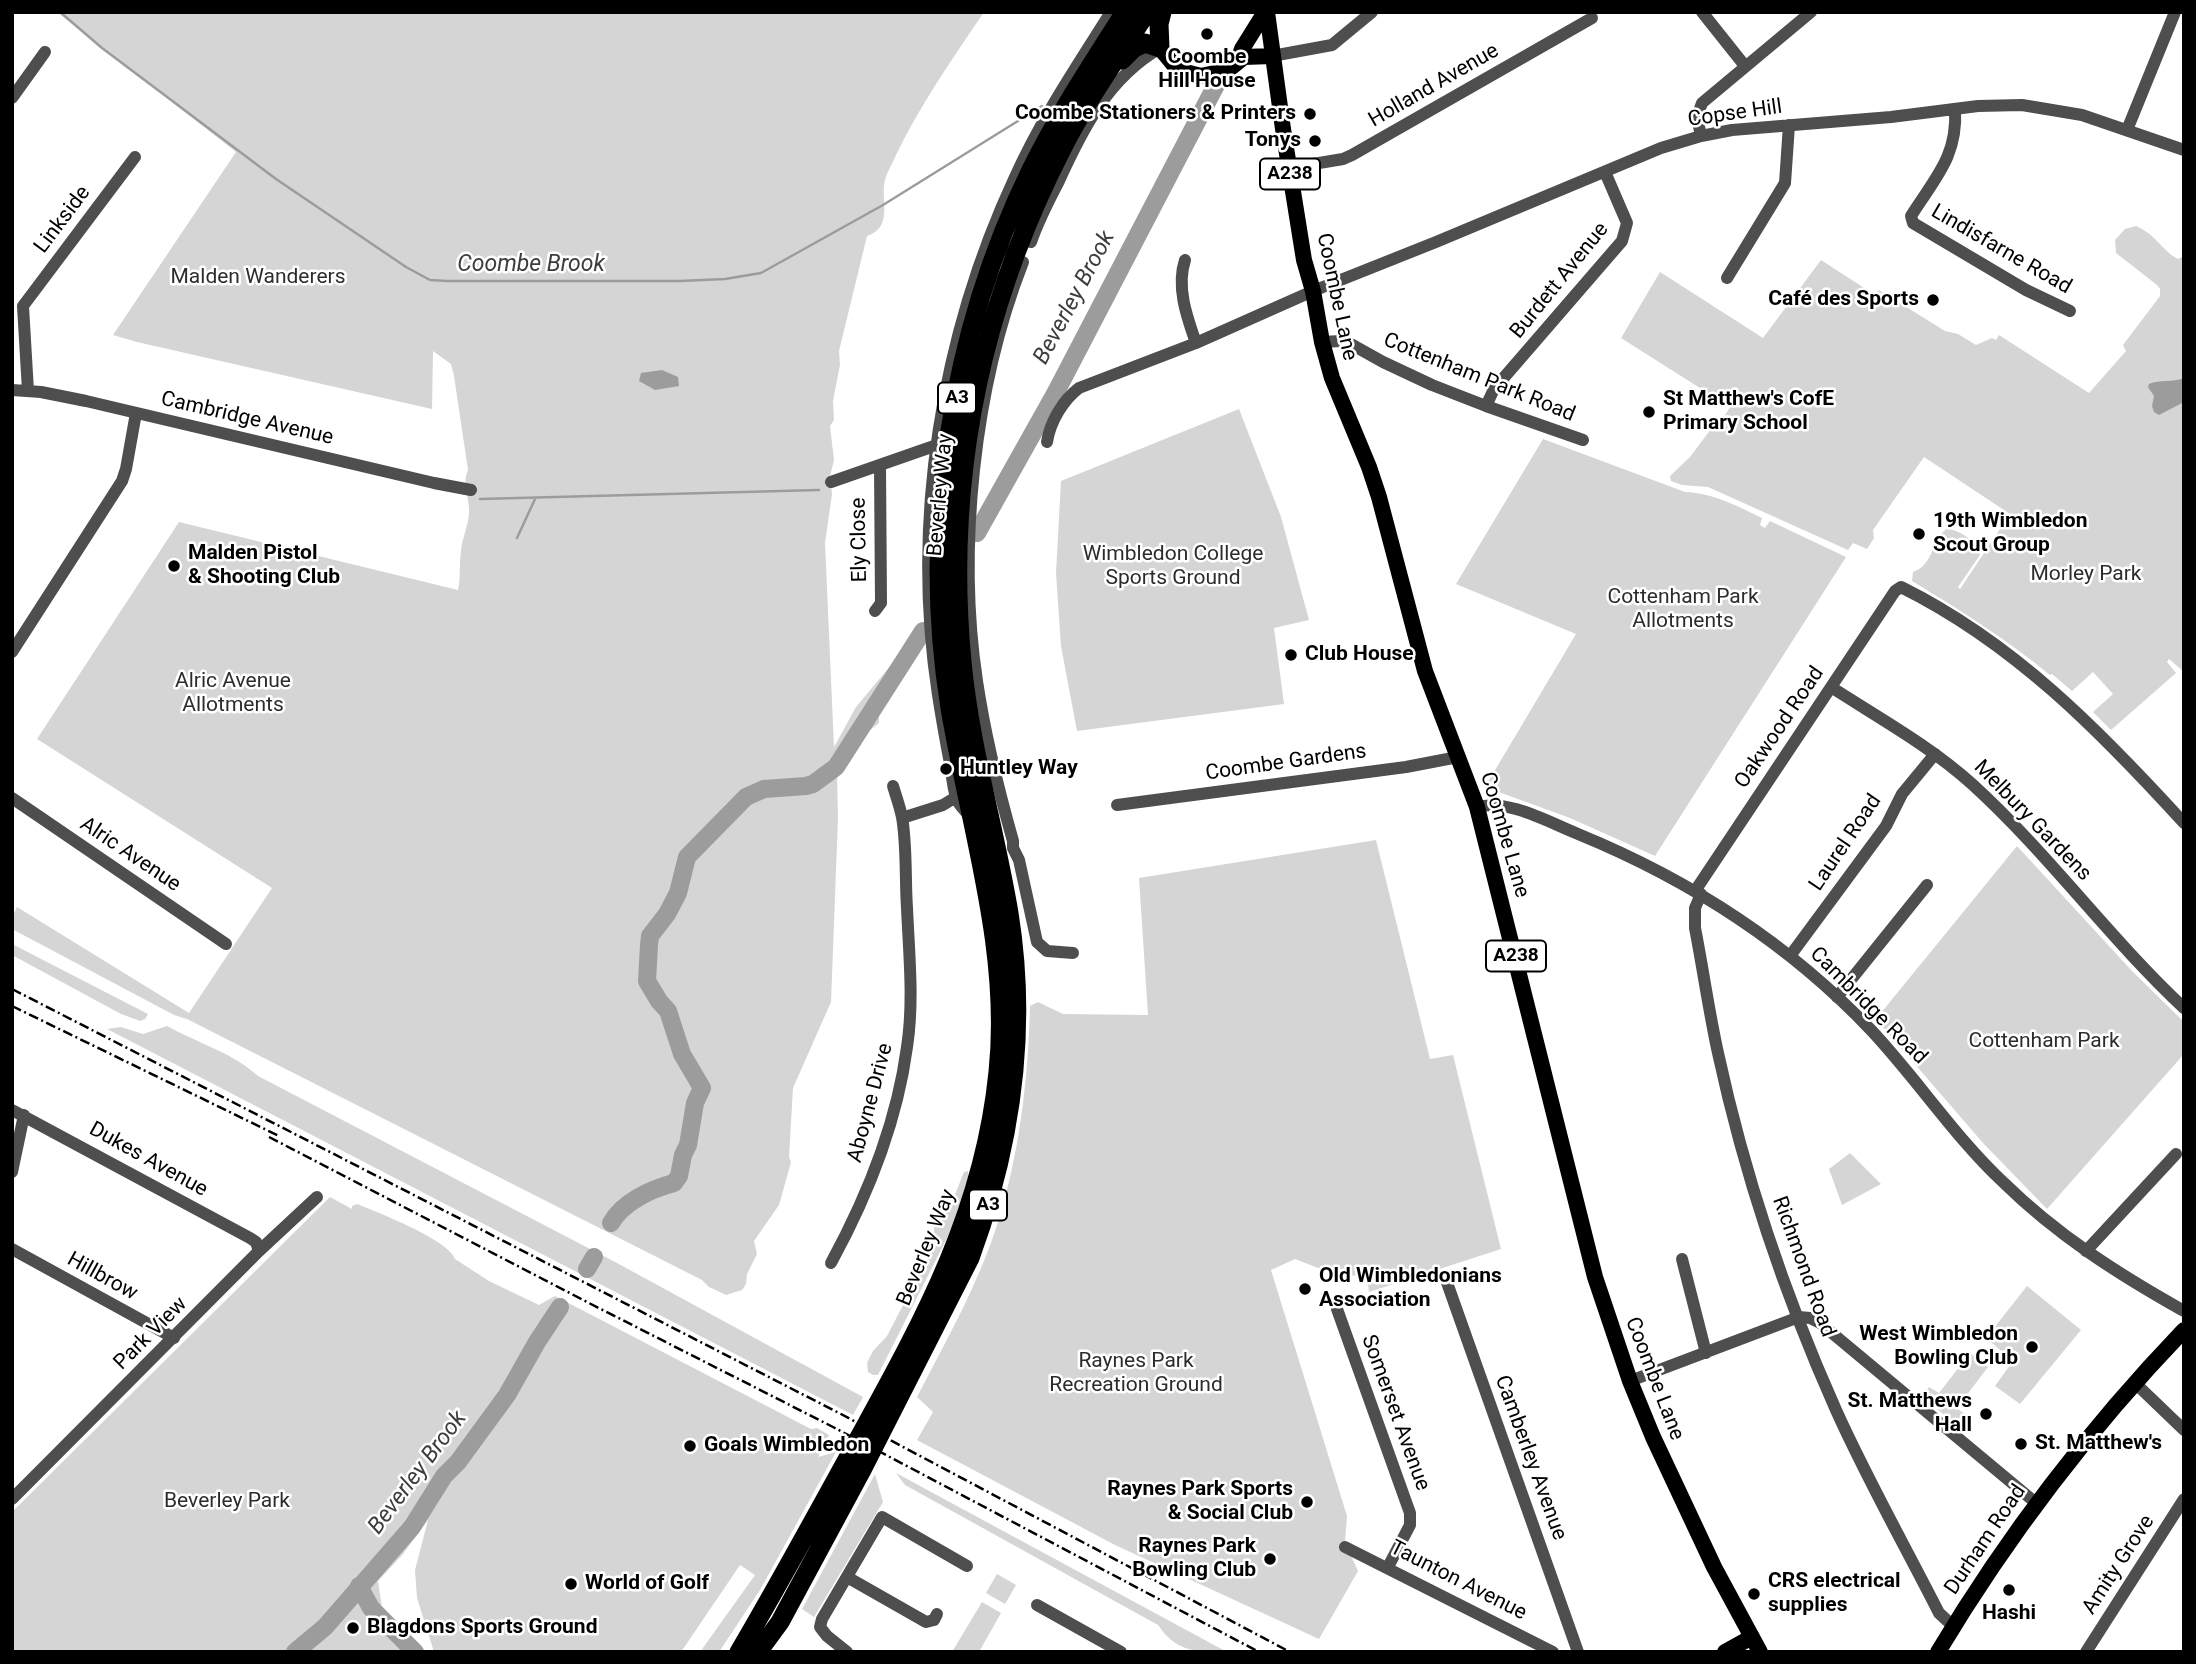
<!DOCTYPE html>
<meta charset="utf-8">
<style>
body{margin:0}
#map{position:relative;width:2196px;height:1664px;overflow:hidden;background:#fff;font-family:Roboto,sans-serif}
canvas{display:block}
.frame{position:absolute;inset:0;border:14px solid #000;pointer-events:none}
</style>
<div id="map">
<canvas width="2196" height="1664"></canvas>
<div class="frame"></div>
</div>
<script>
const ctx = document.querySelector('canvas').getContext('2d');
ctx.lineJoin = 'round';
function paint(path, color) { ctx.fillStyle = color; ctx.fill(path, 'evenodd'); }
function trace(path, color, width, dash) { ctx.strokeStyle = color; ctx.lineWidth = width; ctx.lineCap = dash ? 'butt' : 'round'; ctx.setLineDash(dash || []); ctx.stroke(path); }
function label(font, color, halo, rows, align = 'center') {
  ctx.font = font + ' Roboto,sans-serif'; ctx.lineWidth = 5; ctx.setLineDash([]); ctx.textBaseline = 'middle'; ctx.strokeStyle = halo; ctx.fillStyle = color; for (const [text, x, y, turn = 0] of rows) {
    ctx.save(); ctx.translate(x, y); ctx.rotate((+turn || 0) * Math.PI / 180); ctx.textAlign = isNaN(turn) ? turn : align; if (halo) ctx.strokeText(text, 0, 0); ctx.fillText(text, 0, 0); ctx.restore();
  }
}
paint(new Path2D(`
 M57,12H984C953,58 920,105 896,155C892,165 885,175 884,185C882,204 892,228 867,236L839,351L840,365L833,401L834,420L830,426L834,460L830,476L832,494L825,543L834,747L856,707L921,629L922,637L879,706V723L862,737L854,747L850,762L839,768L837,775L838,818L831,1002L793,1088L789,1157L791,1162L779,1205L754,1241L757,1254L747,1274L746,1284L742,1290L726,1295L709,1287L702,1280L187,1019L174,1015L12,929V918L17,907L189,1013L272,888L37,739L179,522L458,590C461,577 459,564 461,551C462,537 470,523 469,508C468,494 462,483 468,470L454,376L451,364L433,351L432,409L137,342L113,335L236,152Z
 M2136,226C2158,236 2161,250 2178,259L2184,256V672L2169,659L2167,662L2176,673L2111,730L2093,712L2113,694L2093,672L2072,691L2052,674L2050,675C2006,639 1960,610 1912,581L1913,572C1933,565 1931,543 1946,529C1961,530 1976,541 1980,555L1958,587L1960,589L2010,514L1924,457L1873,530L1874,538L1867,549L1853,543L1848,550L1708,487L1682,485L1671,481L1670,476L1690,457L1711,429L1716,430L1730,407L1621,338L1660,272L1763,338L1821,260L1875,295L1879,290L1945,331L1958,334L1976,345L1992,338L1996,340L1999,335L2089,393L2126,351L2123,345L2160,296V289L2157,285L2116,253L2115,240L2125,229Z
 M1239,409L1281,517L1309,620L1274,628L1284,704L1077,731L1061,646L1056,573L1061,481Z
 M1543,439L1685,492C1713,493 1737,506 1762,518L1760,525L1765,528L1770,521L1846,557L1655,856L1570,818L1485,787L1576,634L1456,584Z
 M1376,840L1430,1059L1453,1055L1501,1249L1369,1292L1367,1276L1336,1275L1295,1259L1271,1270L1347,1516L1345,1542L1358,1571L1319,1639L1115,1545L917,1440L933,1412L917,1397C946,1341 979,1283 998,1222C1020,1151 1028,1079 1030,1006L1038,1002L1063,1014L1148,1015L1139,878Z
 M2017,846L2132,971L2184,1022V1054L2047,1209L1983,1143L1876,1019Z
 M12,944L148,1014L145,1019L140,1021L121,1014L12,955Z
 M167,1026C197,1043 232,1052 258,1076L617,1263L863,1397L853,1415L107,1029L121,1027L143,1034Z
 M1850,1153L1881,1184L1842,1205L1829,1169Z
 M968,1171L969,1177L949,1234L878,1375H873L868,1372L867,1363L873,1351L887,1336L927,1259L926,1254L934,1233V1225L946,1212L952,1202L964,1172Z
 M330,1197L352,1209V1206L357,1204C377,1212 449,1240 455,1259L489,1281L539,1305L555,1296L811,1429L817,1428L829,1435L818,1457L836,1452L760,1590L719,1652H700L755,1575L740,1565L681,1652H434L417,1598L415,1570L428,1520L403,1554L378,1581L383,1615L416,1652H13L12,1512Z
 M2027,1286L2081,1330L2020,1404L1995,1386L2013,1361L1986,1338Z
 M1970,1353L1988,1367L1957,1408L1967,1416L1958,1427L1922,1396L1929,1387L1939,1393Z
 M896,1473L1227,1652C1197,1652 1177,1653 1158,1625L905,1485Z
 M875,1474L883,1502L814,1617L802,1609Z
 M997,1574L1016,1585L1005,1604L986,1593Z
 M982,1602L1001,1613L979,1652H952Z`), '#d5d5d5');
paint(new Path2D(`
 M662,370L678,377L679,386L655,390L639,381L641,373Z
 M2184,378V402L2159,415L2154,412L2152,406L2154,396L2148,387L2149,384C2160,379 2172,383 2184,378Z`), '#9c9c9c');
trace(new Path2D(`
 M60,12L102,48L276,179L406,267L430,280L447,281H680L725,279L761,273L883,205L1042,106
 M480,499L819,490
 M517,538L535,499`), '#9c9c9c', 2.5);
trace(new Path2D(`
 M977,533L1056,392L1216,85
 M611,1223C623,1202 651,1189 674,1183L679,1176L683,1155L688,1145L695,1103L702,1088L682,1054L668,1011L659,1001L647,981L649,945L650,936L667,914L678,893L687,857L746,797L764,789L806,786L813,784L836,767L923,631
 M587,1269L594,1257
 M359,1586L371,1608L415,1652
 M295,1652L325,1627L412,1527L444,1476L458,1462L507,1395L537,1342L560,1307`), '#9c9c9c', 18);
trace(new Path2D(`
 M1702,12L1745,66
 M1272,56L1332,45L1372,12
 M12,98L45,52
 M1955,109C1958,156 1935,178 1911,216L1913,223L2026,290L2070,311
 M2127,130L2175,12
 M1701,136L1697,117L1702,103L1811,12
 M1289,168L1343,159L1352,155L1592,18
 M1031,242C1038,222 1048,202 1058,183C1082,130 1108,78 1160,48
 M1185,260C1176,287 1187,317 1196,343
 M1023,262C974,387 957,548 977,681C985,735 998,788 1013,841V848L1019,860L1037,942L1047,951L1073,953
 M1727,278L1785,183L1789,125
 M1322,342L1341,341L1349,343L1383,362L1432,385L1486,406L1583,440
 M12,390L41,392L86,401L434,483L471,490
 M28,391L23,306L135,157
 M1486,406L1494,389L1622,241L1627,223L1605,172
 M1047,442C1050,422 1063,400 1079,388L1196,343L1313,291L1436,242L1661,148L1701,136L1732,130L1891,117L1978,106L2022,105L2082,115L2184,150
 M831,482L937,445
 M875,611L881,603L880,466
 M12,652L122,481L126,469L136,413
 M1831,687C1879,718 1930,746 1972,784C2048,853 2109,938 2184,1008
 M12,798L226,944
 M1117,805L1406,767L1458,757
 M1477,807C1509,799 1548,822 1578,834C1688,879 1788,943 1871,1030C1917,1079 1954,1136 2003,1182C2057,1235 2118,1274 2184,1311
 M970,816C965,811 960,806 957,800C953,790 952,778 951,768C946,744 942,720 938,695C911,522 941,336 1015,177C1041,119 1077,66 1111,12
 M902,818L943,805L956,797
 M1695,891L1895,591L1901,587C2014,643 2100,731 2184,823
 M1701,894L1695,908V928C1703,969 1709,1012 1718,1053C1744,1173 1786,1298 1836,1410C1867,1479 1905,1546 1939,1613L1953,1626
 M1790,956L1886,826L1902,794L1935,754
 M1837,997L1927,885
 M12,1110L250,1238L256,1242L259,1251
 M12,1172L24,1115
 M12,1249L174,1338
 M2086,1251L2176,1154
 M1682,1259L1706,1353
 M831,1263C867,1197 897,1122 907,1047C914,1002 909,954 907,908C905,879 907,846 902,817C900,807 896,796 893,786
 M1445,1277L1578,1652
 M1337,1309L1410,1513V1525L1388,1567
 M1630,1381L1799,1317L1810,1318L1820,1323L2036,1503
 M2134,1382L2184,1430
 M12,1499L259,1251L317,1197
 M1345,1547L1553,1652
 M847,1577L926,1622L934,1620L937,1614
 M1037,1605L1121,1652
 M847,1652L827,1636L820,1627L822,1619L882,1517L967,1566
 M2086,1652L2184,1499`), '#4e4e4e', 12);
trace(new Path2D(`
 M1267,12L1283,129L1304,260L1313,291L1322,342L1332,378L1369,467L1379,497L1425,671L1477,807L1595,1277L1630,1381L1653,1437L1714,1567L1760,1652
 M1160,48L1178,70L1201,76L1228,70L1244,57L1272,56
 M1238,60L1242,49L1265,12
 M1725,1652L1752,1637
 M1938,1652C2008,1535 2090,1428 2184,1330`), '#000', 16);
trace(new Path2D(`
 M1160,48L1159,24L1162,12
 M1122,60L1134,48L1145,43L1160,48
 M739,1652C779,1584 817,1514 855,1445C922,1323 984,1214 998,1072C1011,950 970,828 950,708C921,529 951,333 1031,170C1058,115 1092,64 1125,12
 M758,1652L780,1622L863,1468L970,1258C1011,1147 1028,1031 1009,913C995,829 970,747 962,662C945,483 979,312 1061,151C1085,103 1117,58 1147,12`), '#000', 19);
trace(new Path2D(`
 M12,989L839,1413L1290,1652
 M12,1006L279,1136
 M269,1137L587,1302L833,1427L1259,1652`), '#000', 2.5, [10, 3.5, 2, 3.5]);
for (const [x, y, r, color] of [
 [1207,34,7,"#000"],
 [1310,114,7,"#000"],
 [1315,141,7,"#000"],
 [1933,300,7,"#000"],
 [1649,412,7,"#000"],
 [1919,534,7,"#000"],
 [174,566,7,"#000"],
 [1291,655,7,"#000"],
 [946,769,7,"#000"],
 [1305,1289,7,"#000"],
 [2032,1347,7,"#000"],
 [1986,1414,7,"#000"],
 [2021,1444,7,"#000"],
 [690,1446,7,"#000"],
 [1307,1502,7,"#000"],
 [1270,1559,7,"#000"],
 [571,1584,7,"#000"],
 [2009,1590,7,"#000"],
 [1754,1594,7,"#000"],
 [353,1628,7,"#000"]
]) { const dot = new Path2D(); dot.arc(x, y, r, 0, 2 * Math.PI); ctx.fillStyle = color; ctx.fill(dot); trace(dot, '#fff', 2.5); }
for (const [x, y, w] of [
 [1290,174,60],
 [957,398,38],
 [1516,956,60],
 [988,1205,38]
]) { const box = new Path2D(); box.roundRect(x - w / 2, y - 15.5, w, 31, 5); ctx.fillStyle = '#fff'; ctx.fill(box); trace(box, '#000', 2); }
label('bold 19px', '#000', null, [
 ["A238",1290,174],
 ["A3",957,398],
 ["A238",1516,956],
 ["A3",988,1205]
]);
label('bold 21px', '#000', '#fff', [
 ["Coombe",1207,58,"center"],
 ["Hill House",1207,82,"center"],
 ["Coombe Stationers & Printers",1296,114,"right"],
 ["Tonys",1301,141,"right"],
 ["Café des Sports",1919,300,"right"],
 ["St Matthew's CofE",1663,400],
 ["Primary School",1663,424],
 ["19th Wimbledon",1933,522],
 ["Scout Group",1933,546],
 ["Malden Pistol",188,554],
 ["& Shooting Club",188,578],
 ["Club House",1305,655],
 ["Huntley Way",960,769],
 ["Old Wimbledonians",1319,1277],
 ["Association",1319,1301],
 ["West Wimbledon",2018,1335,"right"],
 ["Bowling Club",2018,1359,"right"],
 ["St. Matthews",1972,1402,"right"],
 ["Hall",1972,1426,"right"],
 ["St. Matthew's",2035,1444],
 ["Goals Wimbledon",704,1446],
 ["Raynes Park Sports",1293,1490,"right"],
 ["& Social Club",1293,1514,"right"],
 ["Raynes Park",1256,1547,"right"],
 ["Bowling Club",1256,1571,"right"],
 ["CRS electrical",1768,1582],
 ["supplies",1768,1606],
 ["World of Golf",585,1584],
 ["Hashi",2009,1614,"center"],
 ["Blagdons Sports Ground",367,1628]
], 'left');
label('21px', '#000', '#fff', [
 ["Holland Avenue",1434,86,-30],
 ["Copse Hill",1735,114,-8],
 ["Linkside",63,220,-53],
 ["Lindisfarne Road",2001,250,30],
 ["Burdett Avenue",1560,281,-51],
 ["Coombe Lane",1336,297,78],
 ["Cottenham Park Road",1479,378,22],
 ["Cambridge Avenue",247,419,13],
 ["Beverley Way",941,495,-85],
 ["Ely Close",860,540,-91],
 ["Oakwood Road",1780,728,-56],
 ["Coombe Gardens",1286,763,-8],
 ["Melbury Gardens",2032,821,46],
 ["Coombe Lane",1504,835,74],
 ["Laurel Road",1846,843,-56],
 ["Alric Avenue",130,855,34],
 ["Cambridge Road",1868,1006,45],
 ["Aboyne Drive",871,1103,-75],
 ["Dukes Avenue",148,1160,29],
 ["Beverley Way",927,1248,-68],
 ["Richmond Road",1803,1267,70],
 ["Hillbrow",102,1277,29],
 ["Park View",151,1334,-45],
 ["Coombe Lane",1654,1379,69],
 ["Somerset Avenue",1395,1413,70],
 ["Camberley Avenue",1530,1458,70],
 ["Durham Road",1986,1540,-56],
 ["Amity Grove",2119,1565,-57],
 ["Taunton Avenue",1458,1581,27]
]);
label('21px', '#2c2c2c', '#fff', [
 ["Malden Wanderers",258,278],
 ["Wimbledon College",1173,555],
 ["Sports Ground",1173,579],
 ["Morley Park",2086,575],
 ["Cottenham Park",1683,598],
 ["Allotments",1683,622],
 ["Alric Avenue",233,682],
 ["Allotments",233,706],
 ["Cottenham Park",2044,1042],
 ["Raynes Park",1136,1362],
 ["Recreation Ground",1136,1386],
 ["Beverley Park",227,1502]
]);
label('italic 23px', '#3d3d3d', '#fff', [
 ["Coombe Brook",531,265],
 ["Beverley Brook",1075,298,-62],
 ["Beverley Brook",418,1473,-53]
]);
</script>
